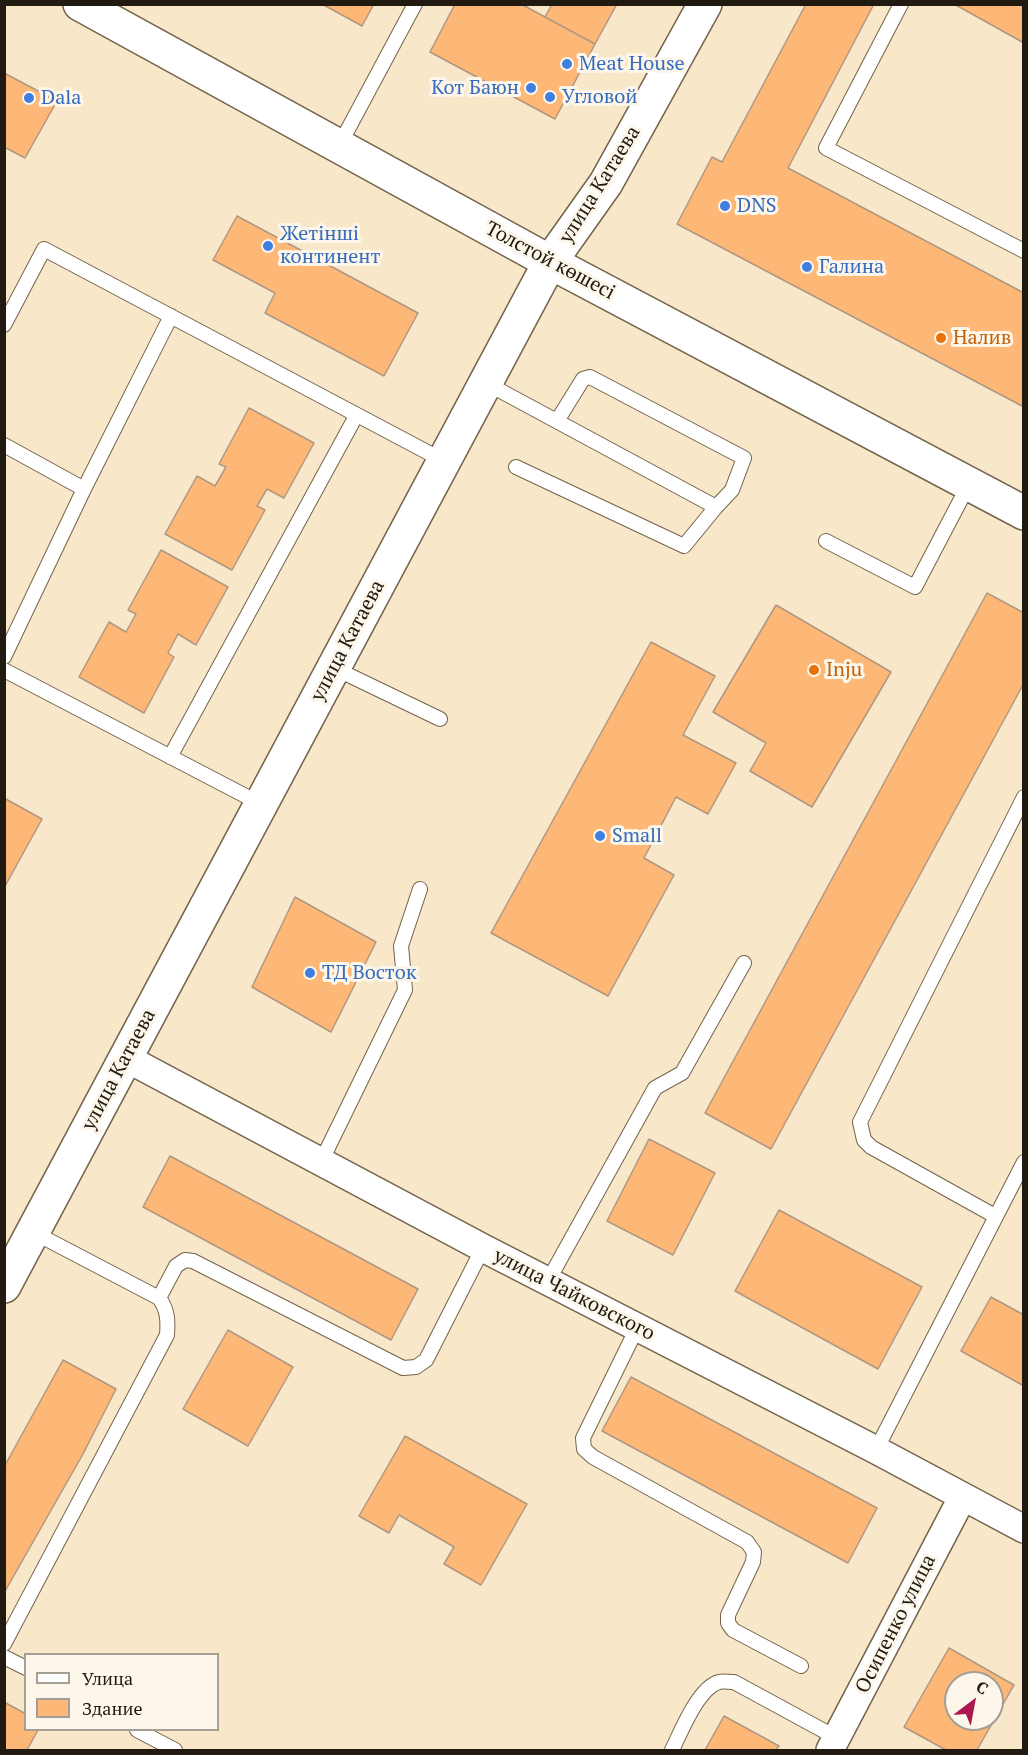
<!DOCTYPE html>
<meta charset="utf-8">
<style>
body{margin:0}
#map{position:relative;width:1028px;height:1755px;overflow:hidden;background:#f9e7ca;font-family:"PT Serif",serif}
canvas{display:block}
.frame{position:absolute;inset:0;border:6px solid #211a10;pointer-events:none}
.legend{position:absolute;left:24px;top:1653px;width:195px;height:78px;box-sizing:border-box;background:#fdf6ea;border:2px solid #a59e93;margin:0;padding:8px 10px;list-style:none;font-size:18px;color:#211a10}
.legend li{display:flex;align-items:center;gap:12px;height:30px}
.legend b{width:30px;border:2px solid #a59e93}
.north{position:absolute;left:944px;top:1671px;width:60px;height:60px;box-sizing:border-box;background:#fdf6ea;border:2px solid #a59e93;border-radius:50%;rotate:32deg;font-size:16px;font-weight:700;line-height:24px;text-align:center;color:#211a10}
.north::after{content:'';display:block;margin:auto;width:21px;height:27px;background:#aa184d;clip-path:polygon(50% 0,100% 100%,50% 72%,0 100%)}
</style>
<div id="map">
<canvas width="1028" height="1755"></canvas>
<div class="frame"></div>
<ul class="legend">
<li><b style="height:8px;background:#fff"></b>Улица</li>
<li><b style="height:16px;background:#fdb776"></b>Здание</li>
</ul>
<div class="north">С</div>
</div>
<script>
const ctx = document.querySelector('canvas').getContext('2d');
ctx.lineJoin = 'round';
function paint(path, color) { ctx.fillStyle = color; ctx.fill(path, 'evenodd'); }
function trace(path, color, width, dash) { ctx.strokeStyle = color; ctx.lineWidth = width; ctx.lineCap = dash ? 'butt' : 'round'; ctx.setLineDash(dash || []); ctx.stroke(path); }
function label(font, color, halo, rows, align = 'center') {
  ctx.font = font + ' "PT Serif",serif'; ctx.lineWidth = 6; ctx.setLineDash([]); ctx.textBaseline = 'middle'; ctx.strokeStyle = halo; ctx.fillStyle = color; for (const [text, x, y, turn = 0] of rows) {
    ctx.save(); ctx.translate(x, y); ctx.rotate((+turn || 0) * Math.PI / 180); ctx.textAlign = isNaN(turn) ? turn : align; if (halo) ctx.strokeText(text, 0, 0); ctx.fillText(text, 0, 0); ctx.restore();
  }
}
const building = new Path2D(`
 M322,4H374L362,26Z
 M455,4H521L595,44L555,119L430,52Z
 M552,4H617L595,44L545,17Z
 M806,4H874L788,168L1024,293V407L677,224L712,157L722,162Z
 M954,4H1024V43Z
 M4,73L57,101L25,158L6,148L4,151Z
 M237,216L418,313L384,376L265,313L275,293L213,260Z
 M249,408L314,443L284,498L267,489L257,506L265,510L232,570L165,534L197,476L215,486L226,467L219,464Z
 M161,550L228,587L196,645L178,634L168,653L174,657L144,713L79,677L109,622L126,632L136,614L128,610Z
 M987,593L1024,613V683L771,1149L705,1113Z
 M776,605L891,672L812,807L750,771L766,743L713,712Z
 M651,642L715,676L683,735L736,763L708,814L676,797L644,858L674,875L608,996L491,933Z
 M4,798L42,819L4,888Z
 M295,897L376,942L331,1032L252,987Z
 M649,1139L715,1173L673,1255L607,1221Z
 M170,1156L418,1289L391,1340L143,1207Z
 M779,1210L922,1287L878,1369L735,1291Z
 M991,1297L1024,1315V1386L961,1351Z
 M228,1330L293,1367L248,1446L183,1409Z
 M63,1360L116,1389L83,1454L4,1593V1467Z
 M631,1377L877,1508L848,1563L602,1431Z
 M405,1436L527,1504L481,1585L444,1564L454,1547L399,1515L389,1533L359,1516Z
 M949,1648L1014,1685L977,1750H946L904,1727ZM956,1683H992V1719H956Z
 M4,1702L26,1714V1730H38L27,1750H4Z
 M724,1716L779,1746L776,1750H705Z`);
paint(building, '#fdb776');
trace(building, '#b09781', 1.5);
const lane = new Path2D(`
 M901,4L826,148L1024,251
 M339,146L415,4
 M4,325L44,249L444,461
 M486,383L716,507L732,490L744,458L590,377L583,379L557,421
 M4,445L84,489
 M516,467L684,546L716,507
 M826,541L915,587L969,484
 M4,657L84,489L171,316
 M334,668L440,719
 M4,670L261,804
 M170,757L356,416
 M321,1162L405,990L401,946L420,889
 M995,1216L871,1147L864,1140L860,1122L1024,797
 M548,1281L655,1088L682,1073L744,963
 M159,1298L176,1266L185,1260L193,1261L403,1368L416,1367L426,1360L483,1248
 M637,1328L583,1438L584,1449L593,1457L747,1542L754,1552L753,1562L728,1615V1623L733,1630L801,1666
 M876,1450L1024,1162
 M4,1644L167,1335C168,1321 168,1310 159,1298L33,1232
 M4,1657L26,1668
 M137,1730L175,1750
 M672,1750C681,1732 698,1688 719,1682C723,1681 729,1682 734,1682L837,1738`);
const street = new Path2D(`
 M126,1058L483,1248L876,1450L1024,1529
 M830,1750L962,1498`);
const secondary = new Path2D(`
 M80,4L550,262L1024,513
 M4,1286L550,262L606,183L705,4`);
trace(lane, '#73634a', 16);
trace(street, '#73634a', 30);
trace(secondary, '#73634a', 36);
trace(lane, '#fff', 14);
trace(street, '#fff', 27);
trace(secondary, '#fff', 33);
for (const [x, y, r, color] of [
 [567,64,6,"#3f7fe0"],
 [531,88,6,"#3f7fe0"],
 [550,97,6,"#3f7fe0"],
 [29,98,6,"#3f7fe0"],
 [725,206,6,"#3f7fe0"],
 [268,246,6,"#3f7fe0"],
 [807,267,6,"#3f7fe0"],
 [941,338,6,"#e8710a"],
 [814,670,6,"#e8710a"],
 [600,836,6,"#3f7fe0"],
 [310,973,6,"#3f7fe0"]
]) { const dot = new Path2D(); dot.arc(x, y, r, 0, 2 * Math.PI); ctx.fillStyle = color; ctx.fill(dot); trace(dot, '#fdf6ea', 2); }
label('20px', '#366cbe', '#fdf6ea', [
 ["Meat House",579,64],
 ["Кот Баюн",519,88,"right"],
 ["Угловой",562,97],
 ["Dala",41,98],
 ["DNS",737,206],
 ["Жетінші",280,234],
 ["континент",280,257],
 ["Галина",819,267],
 ["Small",612,836],
 ["ТД Восток",322,973]
], 'left');
label('20px', '#211a10', '#fdf6ea', [
 ["улица Катаева",600,185,-58],
 ["Толстой көшесі",550,261,28],
 ["улица Катаева",348,641,-62],
 ["улица Катаева",119,1070,-62],
 ["улица Чайковского",574,1295,27],
 ["Осипенко улица",896,1624,-63]
]);
label('20px', '#c56008', '#fdf6ea', [
 ["Налив",953,338],
 ["Inju",826,670]
], 'left');
</script>
